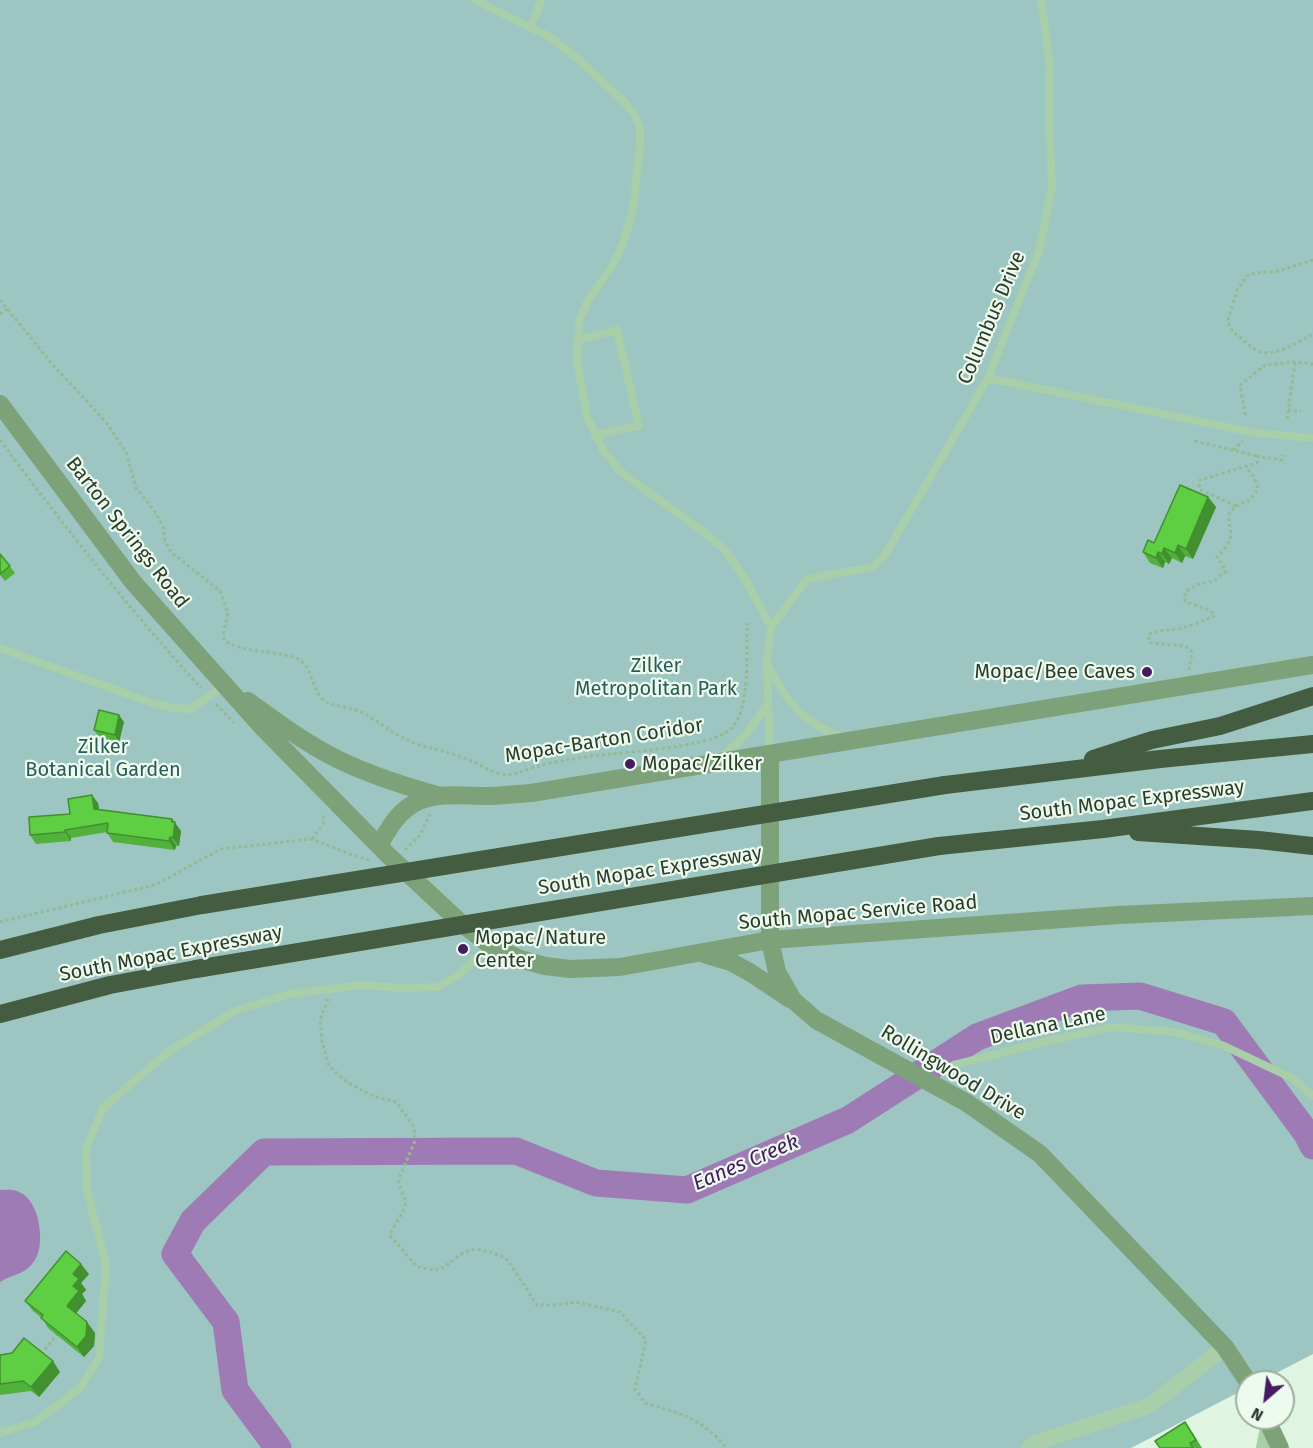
<!DOCTYPE html>
<style>
body{margin:0}
#map{position:relative;width:1313px;height:1448px;overflow:hidden;background:#dff5e1;font-family:"Fira Sans",sans-serif}
canvas{display:block}
.north{position:absolute;left:1235px;top:1370px;width:60px;height:60px;box-sizing:border-box;background:#ecfbee;border:2px solid #9fae9f;border-radius:50%;rotate:208deg;font-size:16px;font-weight:700;line-height:24px;text-align:center;color:#2c3b29}
.north::after{content:'';display:block;margin:auto;width:21px;height:27px;background:#461b60;clip-path:polygon(50% 0,100% 100%,50% 72%,0 100%)}
</style>
<div id="map">
<canvas width="1313" height="1448"></canvas>
<div class="north">N</div>
</div>
<script>
const ctx = document.querySelector('canvas').getContext('2d');
ctx.lineJoin = 'round';
function paint(path, color) { ctx.fillStyle = color; ctx.fill(path, 'evenodd'); }
function trace(path, color, width, dash) { ctx.strokeStyle = color; ctx.lineWidth = width; ctx.lineCap = dash ? 'butt' : 'round'; ctx.setLineDash(dash || []); ctx.stroke(path); }
function label(font, color, halo, rows, align = 'center') {
  ctx.font = font + ' "Fira Sans",sans-serif'; ctx.lineWidth = 4.5; ctx.setLineDash([]); ctx.textBaseline = 'middle'; ctx.strokeStyle = halo; ctx.fillStyle = color; for (const [text, x, y, turn = 0] of rows) {
    ctx.save(); ctx.translate(x, y); ctx.rotate((+turn || 0) * Math.PI / 180); ctx.textAlign = isNaN(turn) ? turn : align; if (halo) ctx.strokeText(text, 0, 0); ctx.fillText(text, 0, 0); ctx.restore();
  }
}
paint(new Path2D(`
 M0,0H1313V1354L1259,1382H1247V1388L1131,1448H0Z`), '#9dc5c1');
paint(new Path2D(`
 M0,1190C6,1190 13,1189 19,1192C39,1199 46,1243 35,1260C24,1276 14,1273 0,1282Z`), '#9e7bb4');
trace(new Path2D(`
 M278,1448L235,1390L226,1322L175,1254L193,1221L264,1152L516,1151L596,1183L687,1190L848,1120L977,1037L1082,998L1140,996L1224,1022L1307,1134L1313,1146`), '#9e7bb4', 27);
trace(new Path2D(`
 M1313,260L1279,271L1255,273L1247,276L1238,288L1228,319C1228,328 1234,333 1241,338C1246,342 1250,347 1256,350C1273,359 1298,342 1313,334
 M0,300L53,365L106,422L117,439L126,452L136,488L156,513L163,527L165,541L171,552L220,591L228,613L223,635L225,641C249,654 273,650 296,658C314,666 311,692 326,702C336,707 353,707 365,714C381,723 394,735 412,742C428,749 447,751 464,758C476,762 488,771 501,774C513,776 521,772 532,768C544,764 559,761 572,759C606,752 709,750 731,729C751,709 746,650 747,623
 M0,314L7,309
 M1288,410L1301,411
 M1245,415L1240,385L1265,365L1295,362L1313,364
 M1287,419L1295,362
 M0,440C64,526 129,609 201,688
 M1195,441L1258,456
 M1233,450L1243,441
 M1236,506L1250,500L1258,489L1254,477L1246,467
 M1189,670L1192,652L1185,646L1150,643L1148,635C1160,629 1164,631 1177,629C1185,628 1209,619 1215,615C1207,606 1195,607 1185,601V592L1199,584L1214,581L1226,571L1217,557C1221,552 1227,547 1229,542C1236,527 1220,519 1236,506L1199,489L1200,480L1257,463L1258,456L1282,460L1283,455
 M216,704L234,723
 M312,839L323,824L324,813
 M405,850L420,835L430,814
 M0,922L155,885L221,849L312,839L354,856L370,860
 M328,999L320,1020L322,1041L329,1066L347,1082L373,1096L396,1102L414,1127L415,1141L399,1179C398,1188 405,1194 405,1203C406,1211 393,1225 390,1235L416,1266L421,1268L435,1270L444,1267L464,1252L475,1249L490,1252L506,1258L537,1305H556L576,1302L620,1312L646,1340L635,1389L645,1403C677,1412 704,1419 726,1448
 M41,1354L57,1335`), '#93ba93', 3, [3, 3]);
trace(new Path2D(`
 M475,0L548,36L576,57L624,102L634,114L640,128V146L633,209L623,243L613,265L587,302L579,322L577,360L587,417L603,450L621,472L705,533L725,550L744,577L771,627L767,663L770,755
 M531,27L541,0
 M578,340L617,330L639,426L595,435
 M988,378L1256,433L1313,438
 M771,627L807,579L873,567L885,555L988,378L1039,251L1052,187L1049,116L1050,65L1041,0
 M0,648L152,703L173,708L190,709L225,685
 M768,665C787,702 802,723 842,737
 M719,758C741,743 754,725 768,703
 M954,1065L1048,1041L1112,1027L1174,1032L1222,1045L1292,1078L1313,1096
 M0,1433L35,1422L80,1388L99,1358L106,1265L87,1190L86,1149L103,1108L168,1052L235,1011L289,994L361,985L401,988L438,987L460,974L490,945`), '#a9ceaa', 8);
trace(new Path2D(`
 M1029,1448L1034,1443L1149,1406L1225,1347
 M1264,1448L1269,1423`), '#a9ceaa', 16);
trace(new Path2D(`
 M0,404L133,582L263,728L389,856L461,923L490,945L520,959L545,966L570,969L620,967L770,940L1119,915L1313,906
 M248,701C280,724 313,749 350,765C377,777 408,787 437,795
 M770,755V940L777,972L793,1000L816,1020L967,1103L1040,1154L1225,1347L1248,1382
 M379,845C387,832 394,818 407,808C432,789 464,797 493,796C506,795 518,794 531,793L1313,665
 M704,954L731,962L751,973L790,999
 M1266,1418L1280,1448`), '#7da27a', 18);
trace(new Path2D(`
 M1093,759L1152,740L1220,726L1313,696
 M945,785L1160,759L1313,744
 M1138,832L1259,840L1313,846
 M939,846L1103,829L1313,801
 M0,950L99,925L202,905
 M0,1014L110,985L196,969`), '#445c40', 18);
trace(new Path2D(`
 M202,905L945,785
 M196,969L939,846`), '#445c40', 18);
paint(new Path2D(`
 M1208,497L1216,507L1193,559L1185,556L1182,563L1172,558L1169,564L1165,562L1163,568L1150,563L1143,552Z
 M0,554L15,573L5,581L0,575Z
 M124,722L119,742L99,737L94,730Z
 M98,803L99,809L172,819L181,831L179,846H176L175,850L113,842L107,832L71,838V841L36,844L30,835L70,814Z
 M89,1274L81,1283L86,1290L82,1294L86,1301L76,1313L95,1333L94,1346L84,1357L48,1328L42,1318L33,1311L25,1301Z
 M0,1355L60,1372L39,1397L31,1391L0,1395Z
 M1192,1432L1202,1448H1160Z`), '#51b13a');
paint(new Path2D(`
 M1208,497L1216,507L1193,559L1186,549Z
 M1178,545L1185,556L1182,563L1175,553Z
 M1164,548L1172,558L1169,564L1162,554Z
 M1158,552L1165,562L1163,568L1156,558Z
 M119,715L124,722L119,742L115,735Z
 M92,795L98,803L100,817L94,809Z
 M172,819L181,831L179,846L173,838Z
 M65,830L71,838V841L65,832Z
 M170,837L176,846L175,850L169,841Z
 M81,1264L89,1274L81,1283L86,1290L82,1294L86,1301L74,1316L67,1306L73,1286V1274Z
 M87,1322L95,1333L94,1346L84,1357L77,1347Z
 M53,1361L60,1372L39,1397L31,1387Z`), '#42902f');
const building = new Path2D(`
 M1180,485L1208,497L1186,549L1178,545L1175,553L1164,548L1162,554L1158,552L1156,558L1143,552L1148,540L1154,543Z
 M0,554L10,566L0,574Z
 M99,710L119,715L115,735L94,730Z
 M92,795L94,809L172,819V822H175L173,838L170,837L169,841L107,833L108,823L65,830V832L30,835L29,817L70,814L68,799Z
 M66,1251L81,1264L73,1274L79,1279L73,1286L79,1291L67,1306L87,1322L86,1336L77,1347L41,1318L43,1315L25,1301Z
 M24,1338L53,1361L31,1387L23,1381L0,1384V1355L12,1353Z
 M1185,1422L1196,1440L1190,1443L1193,1448H1160L1155,1441Z`);
paint(building, '#5ece43');
trace(building, '#42902f', 1.5);
for (const [x, y, r, color] of [
 [1147,672,6,"#461b60"],
 [630,764,6,"#461b60"],
 [463,949,6,"#461b60"]
]) { const dot = new Path2D(); dot.arc(x, y, r, 0, 2 * Math.PI); ctx.fillStyle = color; ctx.fill(dot); trace(dot, '#ecfbee', 2); }
label('20px', '#2c3b29', '#ecfbee', [
 ["Columbus Drive",992,318,-67],
 ["Barton Springs Road",127,533,52],
 ["Mopac-Barton Coridor",604,741,-9],
 ["South Mopac Expressway",1132,801,-7],
 ["South Mopac Expressway",650,871,-9],
 ["South Mopac Service Road",858,913,-5],
 ["South Mopac Expressway",171,954,-11],
 ["Dellana Lane",1048,1026,-12],
 ["Rollingwood Drive",953,1073,31]
]);
label('20px', '#2b5b58', '#ecfbee', [
 ["Zilker",656,666],
 ["Metropolitan Park",656,689],
 ["Zilker",103,747],
 ["Botanical Garden",103,770]
]);
label('20px', '#2c3b29', '#ecfbee', [
 ["Mopac/Bee Caves",1135,672,"right"],
 ["Mopac/Zilker",642,764],
 ["Mopac/Nature",475,938],
 ["Center",475,961]
], 'left');
label('italic 21px', '#461b60', '#ecfbee', [
 ["Eanes Creek",746,1163,-23]
]);
</script>
